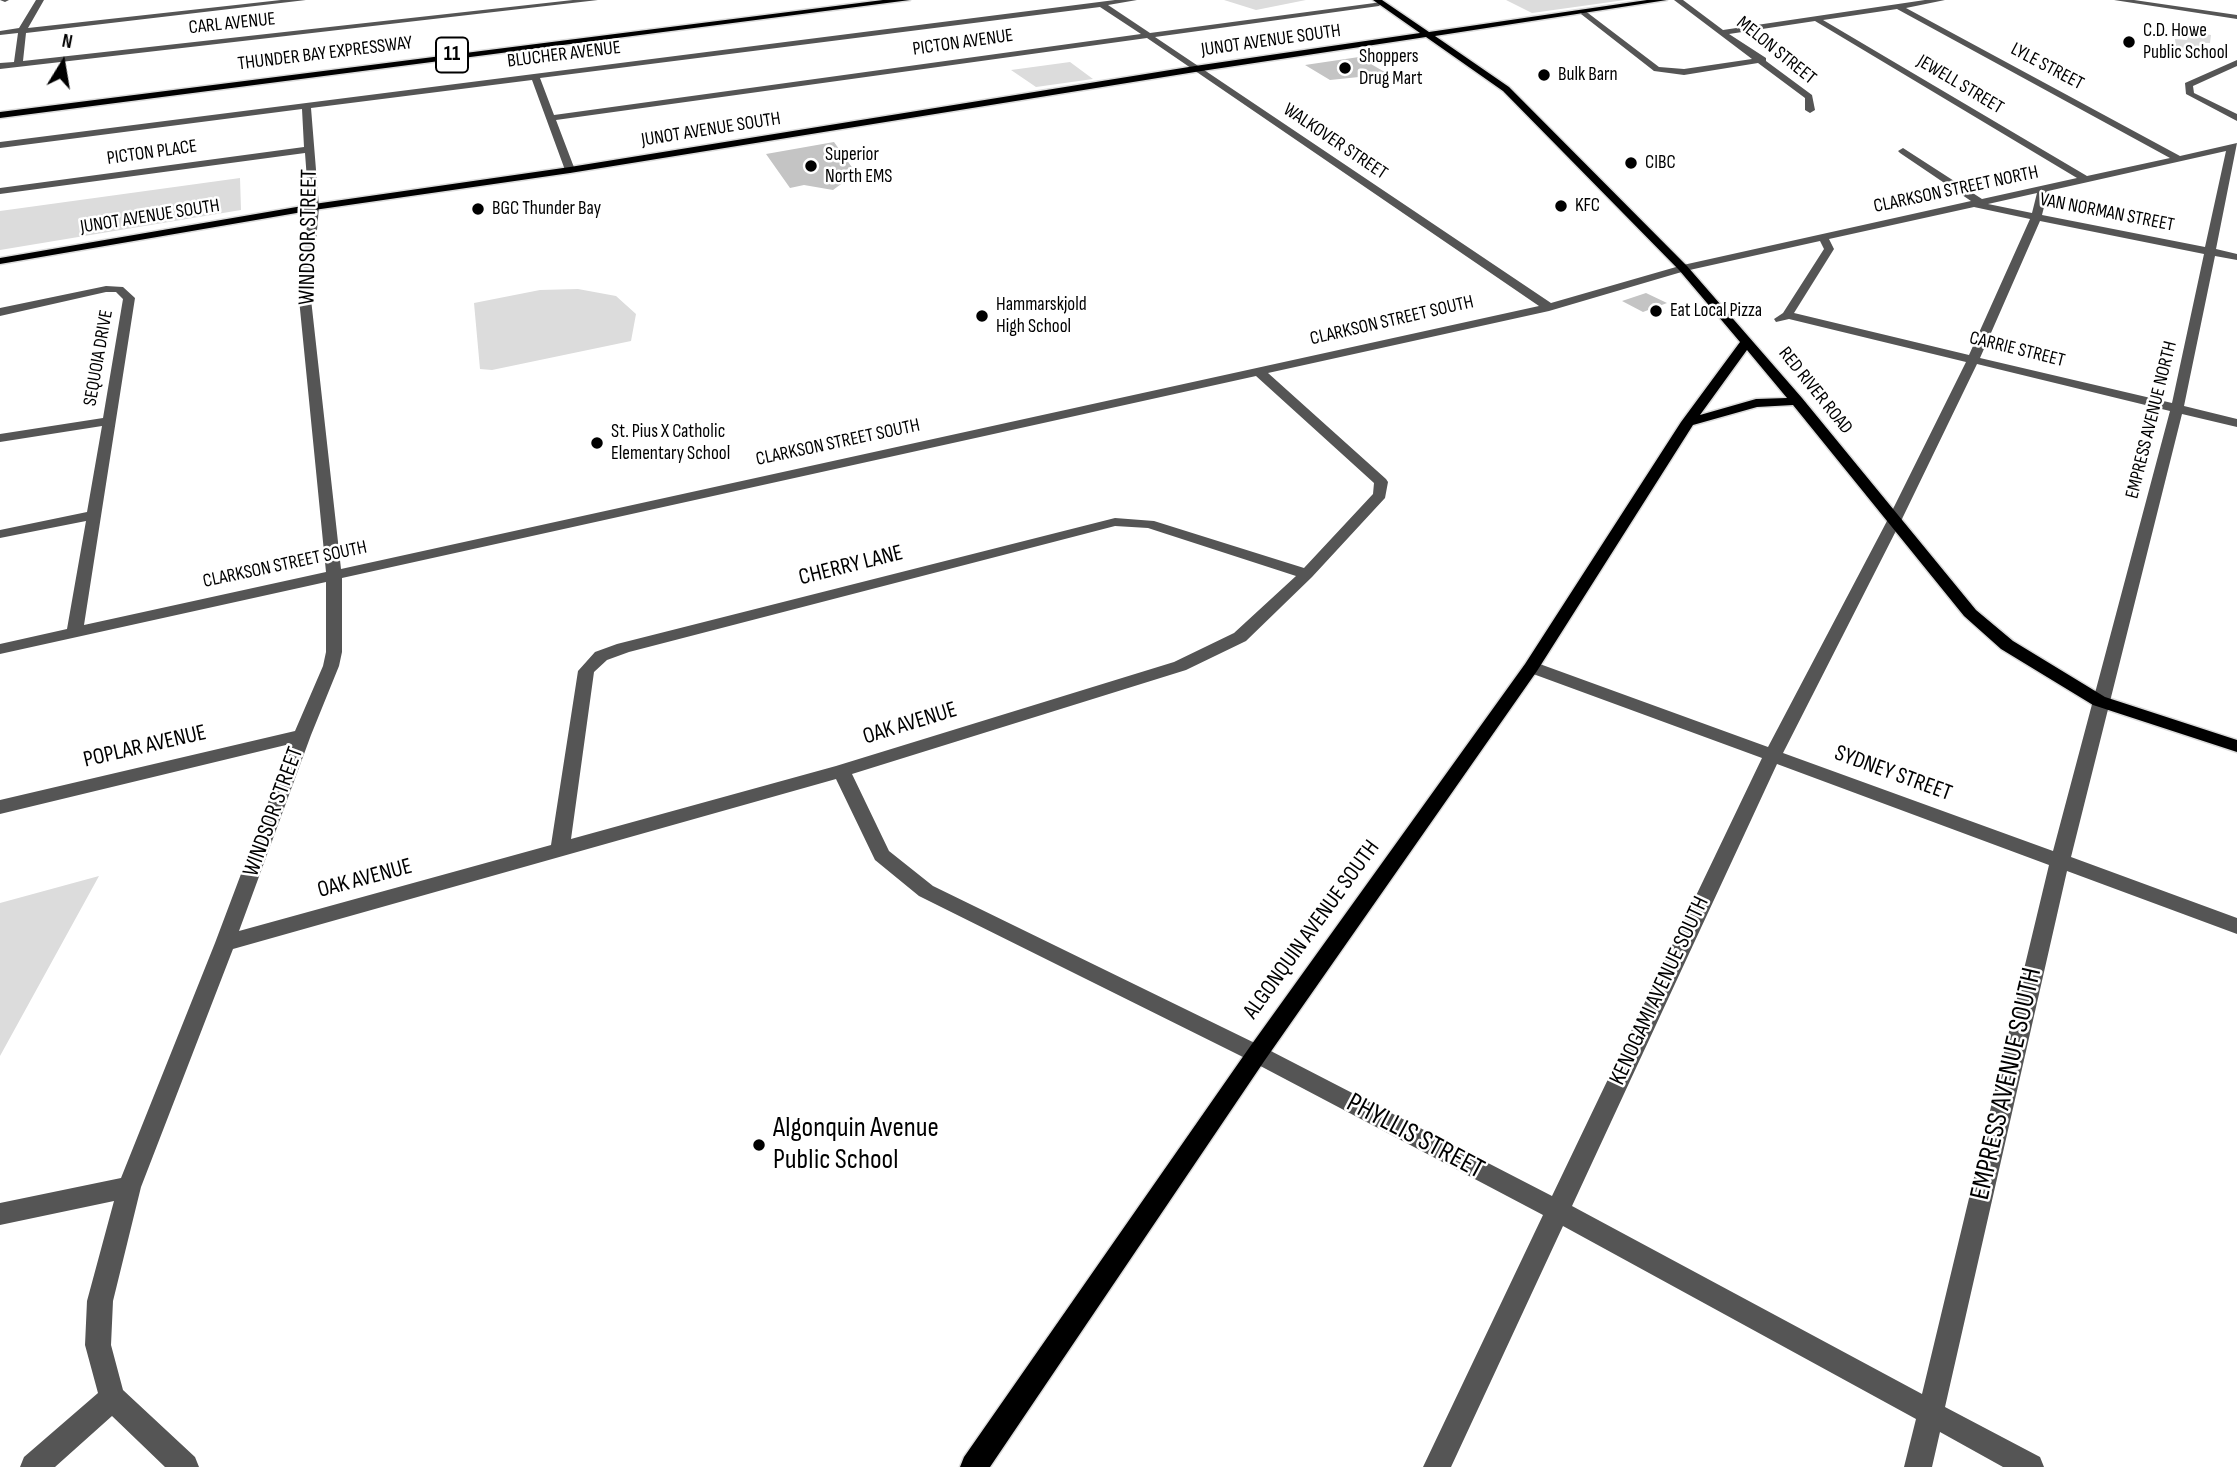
<!DOCTYPE html>
<style>
body{margin:0}
#map{position:relative;width:2237px;height:1467px;overflow:hidden;background:#fff;font-family:"Sofia Sans Condensed",sans-serif}
canvas{display:block}
.north{position:absolute;left:28px;top:28px;width:70px;height:70px;-webkit-text-stroke:5px #fff;paint-order:stroke;rotate:11deg;font-size:19px;font-weight:700;line-height:28px;text-align:center;color:#000}
.north::after{content:'';display:block;margin:auto;width:24px;height:32px;background:#000;clip-path:polygon(50% 0,100% 100%,50% 72%,0 100%)}
</style>
<div id="map">
<canvas width="2237" height="1467"></canvas>
<div class="north">N</div>
</div>
<script>
const ctx = document.querySelector('canvas').getContext('2d');
ctx.lineJoin = 'round';
function paint(path, color) { ctx.fillStyle = color; ctx.fill(path, 'evenodd'); }
function trace(path, color, width, dash) { ctx.strokeStyle = color; ctx.lineWidth = width; ctx.lineCap = dash ? 'butt' : 'round'; ctx.setLineDash(dash || []); ctx.stroke(path); }
function label(font, color, halo, rows, align = 'center') {
  ctx.font = font + ' "Sofia Sans Condensed",sans-serif'; ctx.lineWidth = 5; ctx.setLineDash([]); ctx.textBaseline = 'middle'; ctx.strokeStyle = halo; ctx.fillStyle = color; for (const [text, x, y, turn = 0] of rows) {
    ctx.save(); ctx.translate(x, y); ctx.rotate((+turn || 0) * Math.PI / 180); ctx.textAlign = isNaN(turn) ? turn : align; if (halo) ctx.strokeText(text, 0, 0); ctx.fillText(text, 0, 0); ctx.restore();
  }
}
paint(new Path2D(`
 M1224,0H1306L1256,10Z
 M1506,0H1625L1532,13Z
 M2190,32L2211,35L2210,43H2204L2205,51L2176,48L2175,39L2187,40Z
 M1070,62L1093,79L1036,87L1011,70Z
 M240,178L241,210L0,250V211Z
 M578,289L616,296L636,314L631,341L492,370L480,369L474,303L540,290Z
 M99,876L0,1056V903Z`), '#dcdcdc');
paint(new Path2D(`
 M1359,57L1388,74L1330,80L1305,65Z
 M834,142L856,173L833,190L804,185L790,188L766,154Z
 M1646,293L1667,303L1643,312L1622,301Z`), '#c4c4c4');
const major = new Path2D(`
 M1373,0H1382L1429,32L1647,0H1667L1435,36L1509,87L1687,266L1802,398L1976,610L2013,641L2105,697L2237,740V752L2093,705L2001,649L1964,616L1793,405L1757,407L1693,425L1537,671L1265,1060L990,1467H960L964,1457L1249,1048L1525,664L1681,422L1740,342L1679,270L1503,91L1426,37L1195,72L570,173L314,210L0,264V258L314,204L570,167L1195,66L1420,33ZM1747,350L1787,398L1756,399L1700,415Z`);
const highway = new Path2D(`
 M883,0H910L0,118V112Z`);
trace(major, '#dbdbdb', 3);
trace(highway, '#dbdbdb', 3);
paint(new Path2D(`
 M0,0H9L5,2Z
 M36,0H44L28,28L281,0H306L26,33L23,61L573,0H598L0,69V63L14,62L18,33L0,35V31L19,28Z
 M1115,0H1137L1108,5L1150,33L1382,2L1379,6L1155,37L1551,303L1683,265L1971,201L1900,153L1898,151L1903,148L1982,199L2077,178L1815,21L1729,34L1766,58V61L1812,95L1815,110L1810,113L1805,110V98L1758,63L1684,75L1654,71L1581,14L1584,10L1659,67L1684,69L1752,59L1674,0H1683L1723,30L1925,0H1945L1906,8L2180,156L2237,143L2216,249L2237,254V260L2215,256L2184,406L2237,419V427L2182,414L2071,857L2237,918V934L2067,871L1945,1407L2040,1457L2044,1467H2003L1940,1432L1932,1467H1904L1916,1419L1563,1226L1451,1467H1423L1543,1215L1249,1060L919,896L875,860L836,779L233,949L141,1187L113,1301L111,1345L123,1390L195,1457L199,1467H165L112,1416L55,1467H20L24,1457L98,1393L85,1345L87,1301L114,1201L0,1225V1203L121,1178L215,943L290,744L0,814V800L295,731L323,666L326,652V582L0,654V644L67,629L86,521L0,538V530L87,512L102,426L0,442V434L103,418L123,299L116,292H106L0,316V308L106,286L123,287L135,298L84,625L326,572L299,299L309,207L305,153L0,194V188L304,147L302,109L0,148V142ZM1100,7L1141,34L554,115L540,78ZM1897,9L2170,158L2087,176L1823,20ZM1147,38L1539,306L341,569L311,299L319,207L311,108L532,80L565,170L570,173L575,170L556,120ZM2226,151L2205,247L2042,215L2048,191ZM2037,193L2032,213L1988,204ZM1974,207L2030,219L1969,355L1794,313L1834,249L1829,239ZM2040,221L2204,254L2172,403L1980,358ZM1820,241L1824,249L1783,313L1774,319L1776,322L1789,319L1966,362L1887,521L1768,747L1537,663L1531,662L1523,667L1525,671L1762,758L1552,1196L1265,1048L933,886L889,851L852,774L1186,670L1246,641L1312,577L1385,498L1388,482L1386,479L1268,373L1549,311L1685,271ZM1977,364L2170,411L2053,851L1783,753L1901,521ZM1256,376L1374,483L1373,494L1304,568L1154,521L1115,518L617,644L595,652L578,671L551,845L239,931L311,735L339,666L342,652V578ZM1115,526L1148,528L1296,576L1234,633L1174,662L836,766L571,839L594,672L607,660L629,652ZM1777,764L2049,865L1922,1394L1572,1206Z
 M2114,0H2134L2237,15V19Z
 M2237,60V66L2193,86L2194,93L2237,114V121L2186,94L2185,83Z`), '#555');
paint(major, '#000');
paint(highway, '#000');
for (const [x, y, r, color] of [
 [2129,42,7,"#000"],
 [1345,68,7,"#000"],
 [1544,75,7,"#000"],
 [1631,163,7,"#000"],
 [811,166,7,"#000"],
 [1561,206,7,"#000"],
 [478,209,7,"#000"],
 [1656,311,7,"#000"],
 [982,316,7,"#000"],
 [597,443,7,"#000"],
 [759,1145,7,"#000"]
]) { const dot = new Path2D(); dot.arc(x, y, r, 0, 2 * Math.PI); ctx.fillStyle = color; ctx.fill(dot); trace(dot, '#fff', 2.5); }
label('19px', '#000', '#fff', [
 ["CARL AVENUE",232,24,-6],
 ["JUNOT AVENUE SOUTH",1271,41,-8],
 ["PICTON AVENUE",963,43,-8],
 ["MELON STREET",1776,51,39],
 ["THUNDER BAY EXPRESSWAY",325,54,-7],
 ["BLUCHER AVENUE",564,55,-7],
 ["LYLE STREET",2047,67,28],
 ["JEWELL STREET",1960,85,31],
 ["JUNOT AVENUE SOUTH",711,130,-9],
 ["WALKOVER STREET",1335,142,34],
 ["PICTON PLACE",152,153,-8],
 ["CLARKSON STREET NORTH",1956,190,-12],
 ["VAN NORMAN STREET",2107,213,11],
 ["JUNOT AVENUE SOUTH",150,217,-9],
 ["CLARKSON STREET SOUTH",1392,321,-13],
 ["CARRIE STREET",2017,350,14],
 ["SEQUOIA DRIVE",99,358,-80],
 ["RED RIVER ROAD",1815,391,51],
 ["EMPRESS AVENUE NORTH",2152,420,-76],
 ["CLARKSON STREET SOUTH",838,443,-12],
 ["CLARKSON STREET SOUTH",285,565,-12]
]);
label('19px', '#000', '#fff', [
 ["C.D. Howe",2143,31],
 ["Public School",2143,53],
 ["Shoppers",1359,57],
 ["Drug Mart",1359,79],
 ["Bulk Barn",1558,75],
 ["Superior",825,155],
 ["North EMS",825,177],
 ["CIBC",1645,163],
 ["KFC",1575,206],
 ["BGC Thunder Bay",492,209],
 ["Hammarskjold",996,305],
 ["High School",996,327],
 ["Eat Local Pizza",1670,311],
 ["St. Pius X Catholic",611,432],
 ["Elementary School",611,454]
], 'left');
for (const [x, y, w] of [
 [452,55,32]
]) { const box = new Path2D(); box.roundRect(x - w / 2, y - 17.5, w, 35, 5); ctx.fillStyle = '#fff'; ctx.fill(box); trace(box, '#000', 2); }
label('bold 21px', '#000', null, [
 ["11",452,55]
]);
label('23px', '#000', '#fff', [
 ["WINDSOR STREET",309,237,-89],
 ["CHERRY LANE",851,566,-14],
 ["OAK AVENUE",910,724,-17],
 ["POPLAR AVENUE",145,747,-13],
 ["SYDNEY STREET",1893,774,20],
 ["WINDSOR STREET",274,812,-70],
 ["OAK AVENUE",365,879,-15],
 ["ALGONQUIN AVENUE SOUTH",1312,930,-54],
 ["KENOGAMI AVENUE SOUTH",1660,991,-65]
]);
label('28px', '#000', '#fff', [
 ["EMPRESS AVENUE SOUTH",2007,1084,-77],
 ["PHYLLIS STREET",1415,1137,28]
]);
label('28px', '#000', '#fff', [
 ["Algonquin Avenue",773,1129],
 ["Public School",773,1161]
], 'left');
</script>
